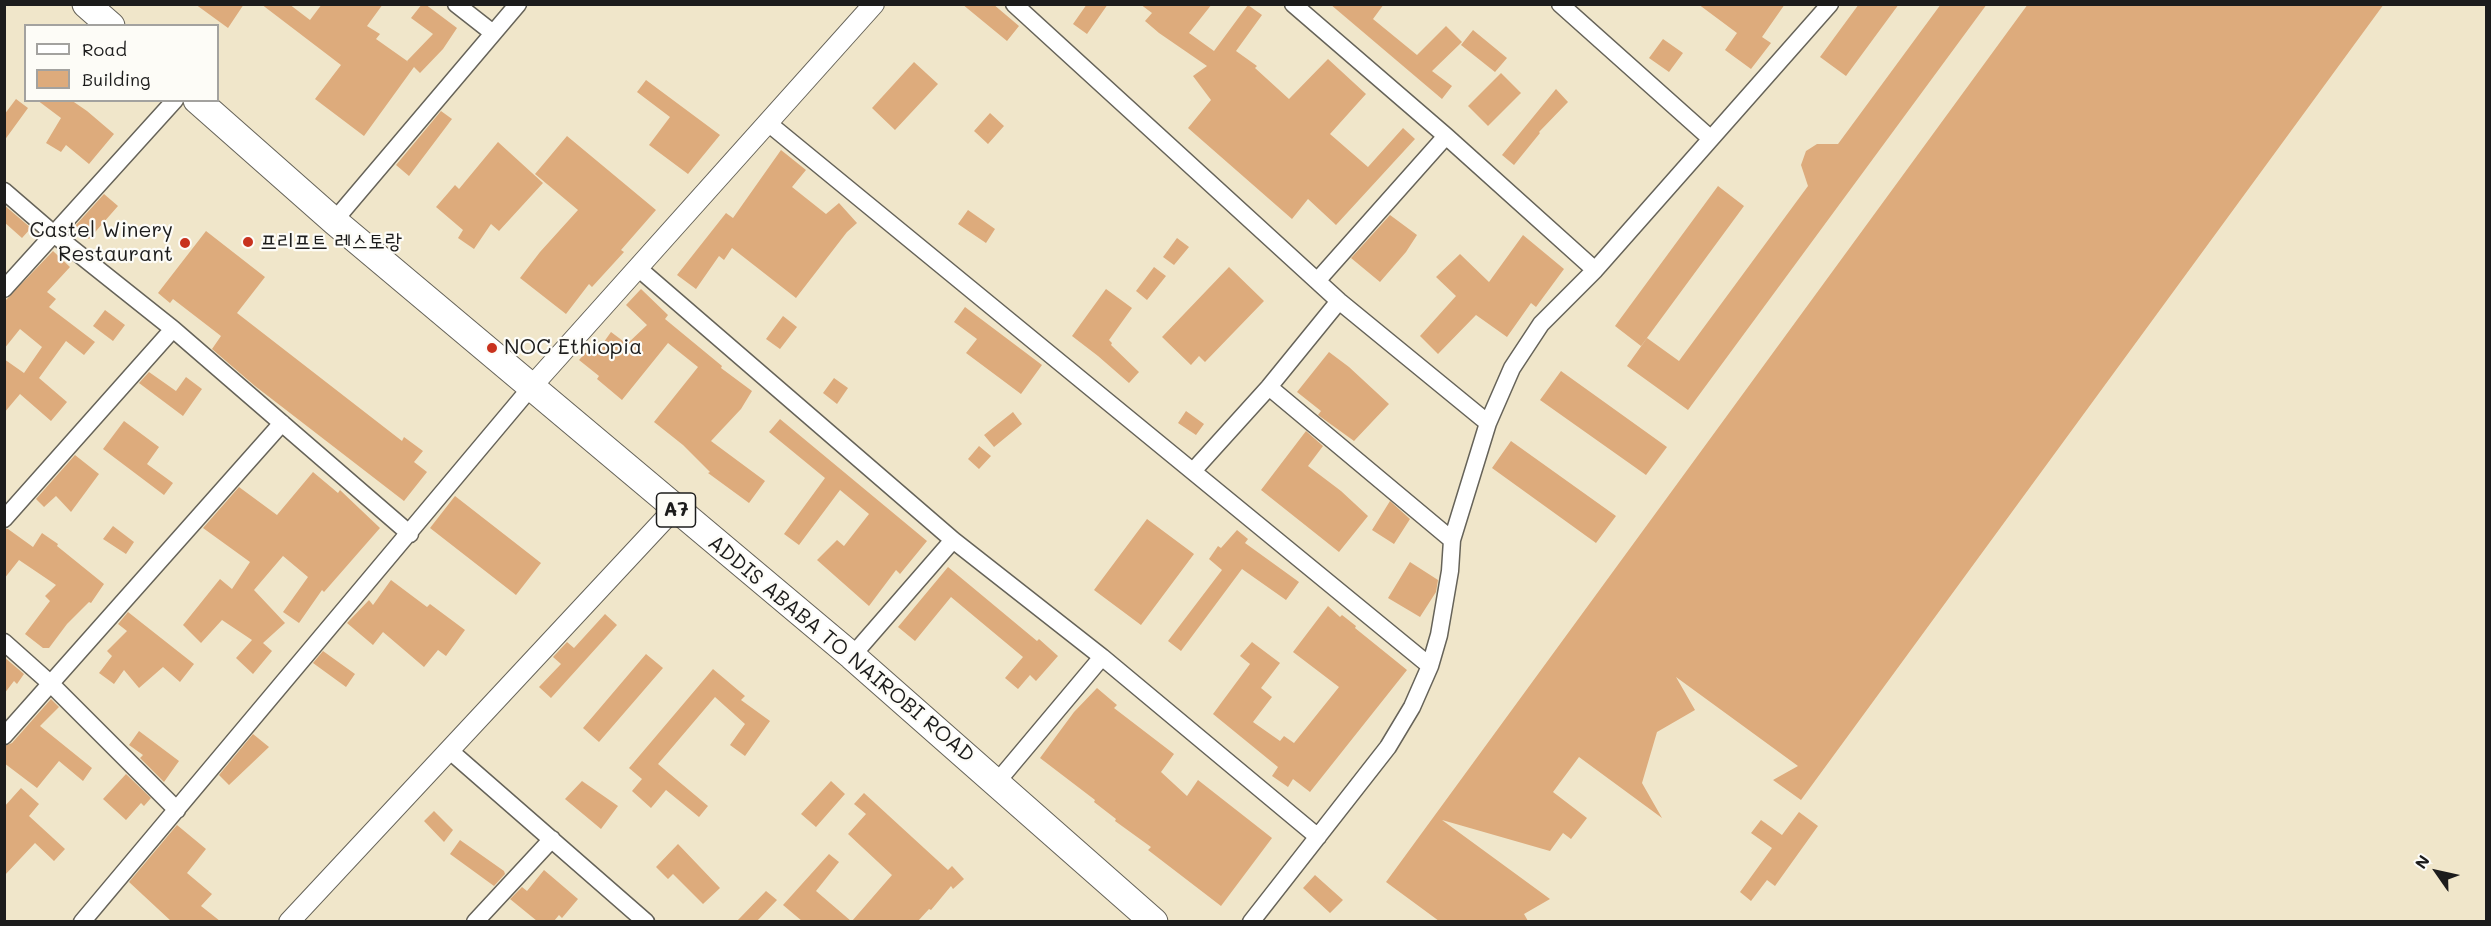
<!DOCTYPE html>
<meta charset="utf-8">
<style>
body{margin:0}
#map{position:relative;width:2491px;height:926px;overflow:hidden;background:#f0e6ca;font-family:Mali,sans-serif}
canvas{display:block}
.frame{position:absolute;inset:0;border:6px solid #1c1c1c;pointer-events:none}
.legend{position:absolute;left:24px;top:24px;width:195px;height:78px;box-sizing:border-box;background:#fdfcf7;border:2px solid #a3a29f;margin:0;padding:8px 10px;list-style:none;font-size:18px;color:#1c1c1c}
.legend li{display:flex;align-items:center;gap:12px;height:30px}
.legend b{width:30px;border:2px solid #a3a29f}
.north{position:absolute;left:2407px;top:842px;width:60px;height:60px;-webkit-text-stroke:4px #fdfcf7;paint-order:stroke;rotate:304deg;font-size:16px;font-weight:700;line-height:24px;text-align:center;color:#1c1c1c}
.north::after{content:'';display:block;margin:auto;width:21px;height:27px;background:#1c1c1c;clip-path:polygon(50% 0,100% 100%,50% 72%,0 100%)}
</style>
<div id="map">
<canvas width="2491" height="926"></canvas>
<div class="frame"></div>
<ul class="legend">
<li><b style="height:8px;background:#fff"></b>Road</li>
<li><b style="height:16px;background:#ddab7c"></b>Building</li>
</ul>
<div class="north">N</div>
</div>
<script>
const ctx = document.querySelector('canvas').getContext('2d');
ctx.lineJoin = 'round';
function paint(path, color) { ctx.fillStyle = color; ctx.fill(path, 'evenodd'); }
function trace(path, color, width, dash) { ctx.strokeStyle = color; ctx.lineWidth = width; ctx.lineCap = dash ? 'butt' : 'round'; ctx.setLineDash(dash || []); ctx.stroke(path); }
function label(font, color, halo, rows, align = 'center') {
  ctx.font = font + ' Mali,"Poor Story",sans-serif'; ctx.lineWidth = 4.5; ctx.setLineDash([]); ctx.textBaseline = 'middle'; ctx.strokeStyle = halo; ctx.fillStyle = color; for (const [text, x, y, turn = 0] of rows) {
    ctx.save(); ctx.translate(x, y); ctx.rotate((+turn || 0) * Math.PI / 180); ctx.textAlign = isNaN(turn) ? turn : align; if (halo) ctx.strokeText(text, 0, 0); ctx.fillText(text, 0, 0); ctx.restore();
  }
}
paint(new Path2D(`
 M195,4H244L228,28Z
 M261,4H289L310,20L322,4H383L367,26L380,34L376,39L410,63L407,61L433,34L411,18L422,4H425L457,28L443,49L420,73L414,67L364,136L315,99L341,65Z
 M962,4H993L1019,26L1007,41Z
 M1087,4H1108L1087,34L1073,24Z
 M1140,4H1212L1189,33L1214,51L1248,5L1262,15L1236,51L1257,66L1255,68L1289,99L1328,59L1366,94L1330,134L1368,167L1403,128L1415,139L1336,225L1308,199L1292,219L1188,128L1211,100L1193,76L1207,66L1159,33L1145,21L1152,13Z
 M1330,4H1384L1373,19L1417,55L1446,26L1462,42L1432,71L1452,86L1442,99Z
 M1698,4H1785L1762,37L1771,43L1751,69L1725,50L1737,33Z
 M1859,4H1899L1846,76L1820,57Z
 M1941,4H1987L1688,410L1627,366L1647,338L1679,361L1808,186L1801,165L1806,151L1817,144H1838Z
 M2028,4H2384L1801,800L1773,780L1798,766L1676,677L1695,710L1657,732L1642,783L1662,818L1579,757L1553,792L1587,818L1571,839L1563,833L1550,851L1442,820L1550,899L1524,914L1528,921H1439L1386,882Z
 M1473,30L1507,58L1495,72L1461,45Z
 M1663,39L1683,53L1669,72L1649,58Z
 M914,62L938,84L895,130L872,108Z
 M1501,73L1521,93L1488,126L1468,106Z
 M646,80L720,135L688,174L649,145L670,117L637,92Z
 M1556,89L1568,102L1539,132L1540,133L1514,165L1502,155Z
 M16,99L28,108L4,141V115Z
 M37,100H71L87,111L114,134L89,164L66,145L61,152L46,143L61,118Z
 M441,111L452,119L409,176L396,165Z
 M990,113L1004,126L988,144L974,131Z
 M567,136L656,210L621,250L624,252L592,287L589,284L566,314L520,278L540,252L578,210L535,174Z
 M498,142L543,183L499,231L491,224L474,249L458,238L463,230L436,207L455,185L459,189Z
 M781,150L806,170L792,187L826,214L839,203L857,223L847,232L796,298L732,248L724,260L719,256L696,289L677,275L726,213L733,218Z
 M1718,186L1744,206L1641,346L1615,326Z
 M104,194L118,206L89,239L75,226Z
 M4,205L31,228L22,238L4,222Z
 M968,210L995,229L986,243L958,224Z
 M1390,215L1417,235L1406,252L1380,282L1351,258Z
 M206,231L265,277L237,313L402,441L404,437L423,451L414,462L427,472L404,501L255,386L212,349L221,336L173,299L170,303L158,293Z
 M1523,235L1564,269L1536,307L1531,303L1507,337L1476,315L1438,354L1420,336L1456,296L1436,277L1460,254L1489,282Z
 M1177,238L1189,247L1174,265L1163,257Z
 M53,251L70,267L47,292L56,299L49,307L95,342L84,355L66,341L39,378L67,402L51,421L20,394L4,413V359L24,373L42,347L20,329L4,349V302Z
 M1154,267L1166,276L1147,300L1136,291Z
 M1229,267L1264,301L1205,362L1199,356L1191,365L1162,337Z
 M641,289L668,315L665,319L722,366L721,368L752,391L741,409L711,441L765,481L749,503L708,473L710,472L683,445L654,422L698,367L668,343L622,400L597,379L599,376L579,360L590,348L596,353L611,332L627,344L647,325L626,305Z
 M1106,289L1132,308L1109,340L1112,343L1111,345L1139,372L1129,383L1098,356L1072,336Z
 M965,307L1042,365L1021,394L966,353L977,339L954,322Z
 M105,310L125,325L113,341L93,326Z
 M783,316L797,327L780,349L766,339Z
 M1329,352L1349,367L1389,404L1354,441L1318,415L1321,411L1297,392Z
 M1561,371L1667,447L1646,475L1540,400Z
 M149,372L176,391L186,377L202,389L183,416L139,383Z
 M834,378L848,388L837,404L823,393Z
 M1186,411L1204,424L1196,435L1178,423Z
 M1013,412L1022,424L994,447L984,435Z
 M780,419L927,541L900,574L896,570L869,606L817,560L837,540L844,546L869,514L840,490L799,545L784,534L825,478L769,432Z
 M124,421L159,447L147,464L173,483L164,495L103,449Z
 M1306,431L1323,446L1308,466L1341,491L1368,516L1339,552L1261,490Z
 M1511,441L1616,516L1596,543L1492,468Z
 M979,446L991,456L979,469L968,459Z
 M75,455L99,474L71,512L56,496L44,507L36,499Z
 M313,472L338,493L340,490L380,528L324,592L322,590L299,623L283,612L308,577L283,556L254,590L285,623L263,643L272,651L253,674L236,658L252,640L222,620L201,643L183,625L220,579L232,589L250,562L203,528L239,487L277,515Z
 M455,496L541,563L516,595L430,528Z
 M1390,501L1410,519L1394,544L1372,530Z
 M1147,519L1194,554L1141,625L1094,590Z
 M113,526L134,542L126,554L103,539Z
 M4,529H8L33,547L42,533L58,544L57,546L104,584L91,603L89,602L67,624L49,648H43L25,634L50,601L45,596L56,585L19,560L4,579Z
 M1237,530L1248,539L1245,543L1299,582L1286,600L1242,569L1181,651L1168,641L1222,570L1209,559L1218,546L1221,548Z
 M1410,562L1438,580L1436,592L1420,617L1388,598Z
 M948,567L1037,641L1039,639L1058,656L1036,681L1030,675L1018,689L1005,678L1023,657L951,597L915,641L898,627Z
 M391,580L427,607L430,604L465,630L446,656L438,650L424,667L383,632L373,645L347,623L369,600L373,605Z
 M1328,606L1340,617L1342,615L1356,626L1355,628L1407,670L1310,792L1293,779L1288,787L1272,776L1278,767L1213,714L1250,664L1240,656L1252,642L1280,663L1261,688L1272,697L1253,722L1280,741L1284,736L1294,743L1339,687L1293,652Z
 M128,612L194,664L180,682L163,667L139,688L124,670L114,684L99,673L112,656L107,651L127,631L118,624Z
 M605,614L617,625L551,698L539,687L561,664L553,657L567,642L574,648Z
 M323,651L355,674L346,687L313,663Z
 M646,654L663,668L599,742L583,728Z
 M4,657L24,674L17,684L14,681L4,694Z
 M713,669L745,696L741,700L770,721L745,756L730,745L745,724L715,697L658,764L708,806L699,817L666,790L651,808L632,791L642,779L629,768Z
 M1097,688L1117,705L1114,708L1174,754L1161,772L1187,796L1198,780L1272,838L1221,906L1148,850L1151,847L1115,821L1116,819L1094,802L1095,800L1040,758L1074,712Z
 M51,699L59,707L40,726L92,768L83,781L59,761L37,788L4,763V746L12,743Z
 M139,731L179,761L164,782L140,758L143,755L129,745Z
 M253,734L269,747L229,785L219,775Z
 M126,774L151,798L144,806L141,803L126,820L103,799Z
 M582,781L618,806L601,829L565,799Z
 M831,781L845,794L816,827L801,814Z
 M21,788L39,804L29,816L65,849L54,861L35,843L4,876V807Z
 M864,793L948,870L952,866L964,879L953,889L951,886L931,910L929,909L918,921H852L892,875L848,834L866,814L854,804Z
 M434,811L453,830L444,842L424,821Z
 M1799,812L1818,826L1775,886L1767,880L1751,901L1740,892L1772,848L1751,833L1761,820L1782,835Z
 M177,825L206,849L187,873L212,894L201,906L220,921H171L129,882Z
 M460,840L504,871L505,874L494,886L450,854Z
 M678,844L720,888L703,904L673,874L668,879L656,867Z
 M829,854L839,862L816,891L851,921H802L783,905Z
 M544,870L578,899L562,918L559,915L554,921H537L510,899L522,887L527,891Z
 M1315,875L1343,900L1330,913L1303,888Z
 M766,891L777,900L757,921H737Z`), '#ddab7c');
const minor = new Path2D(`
 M456,4L493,33
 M1014,4L1339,301L1488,423
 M1293,4L1446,136L1595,270
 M1560,4L1710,138
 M768,123L1430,666
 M4,191L55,235L173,329L410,534
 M334,221L518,4
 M638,268L953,540L1102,657L1318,837
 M1317,281L1446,136
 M4,289L175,100
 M1269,387L1452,540
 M1193,471L1269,387L1339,301
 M4,519L173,329
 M4,642L50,683L177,810
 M852,656L953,540
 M4,736L282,423
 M449,750L646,922
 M997,782L1102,657
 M82,922L532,386
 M475,922L552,839
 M1251,922L1388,747L1412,707L1430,666L1439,635L1450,571L1452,540L1488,423L1512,368L1541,324L1595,270L1830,4`);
const tertiary = new Path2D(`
 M532,386L874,4
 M289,922L675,508`);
const trunk = new Path2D(`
 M86,4L111,26
 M197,100L334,221L852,656L1154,922`);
trace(minor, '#666359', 19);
trace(tertiary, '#666359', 22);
trace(trunk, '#666359', 29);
trace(minor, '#fff', 16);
trace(tertiary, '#fff', 20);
trace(trunk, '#fff', 27);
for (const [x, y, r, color] of [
 [248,242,6,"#c8321e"],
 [185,243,6,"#c8321e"],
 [492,348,6,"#c8321e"]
]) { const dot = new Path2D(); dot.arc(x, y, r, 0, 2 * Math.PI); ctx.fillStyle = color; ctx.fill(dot); trace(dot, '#fdfcf7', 2); }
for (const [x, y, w] of [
 [676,510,39]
]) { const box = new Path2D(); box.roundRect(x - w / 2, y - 17, w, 34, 4.5); ctx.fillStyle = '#fdfcf7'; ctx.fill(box); trace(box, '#1c1c1c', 1.5); }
label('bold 20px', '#1c1c1c', null, [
 ["A7",676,510]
]);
label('21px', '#1c1c1c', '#fdfcf7', [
 ["Castel Winery",173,231,"right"],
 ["Restaurant",173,255,"right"],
 ["프리프트 레스토랑",260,242],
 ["NOC Ethiopia",504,348]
], 'left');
label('21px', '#1c1c1c', '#fdfcf7', [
 ["ADDIS ABABA TO NAIROBI ROAD",841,649,40]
]);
</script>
